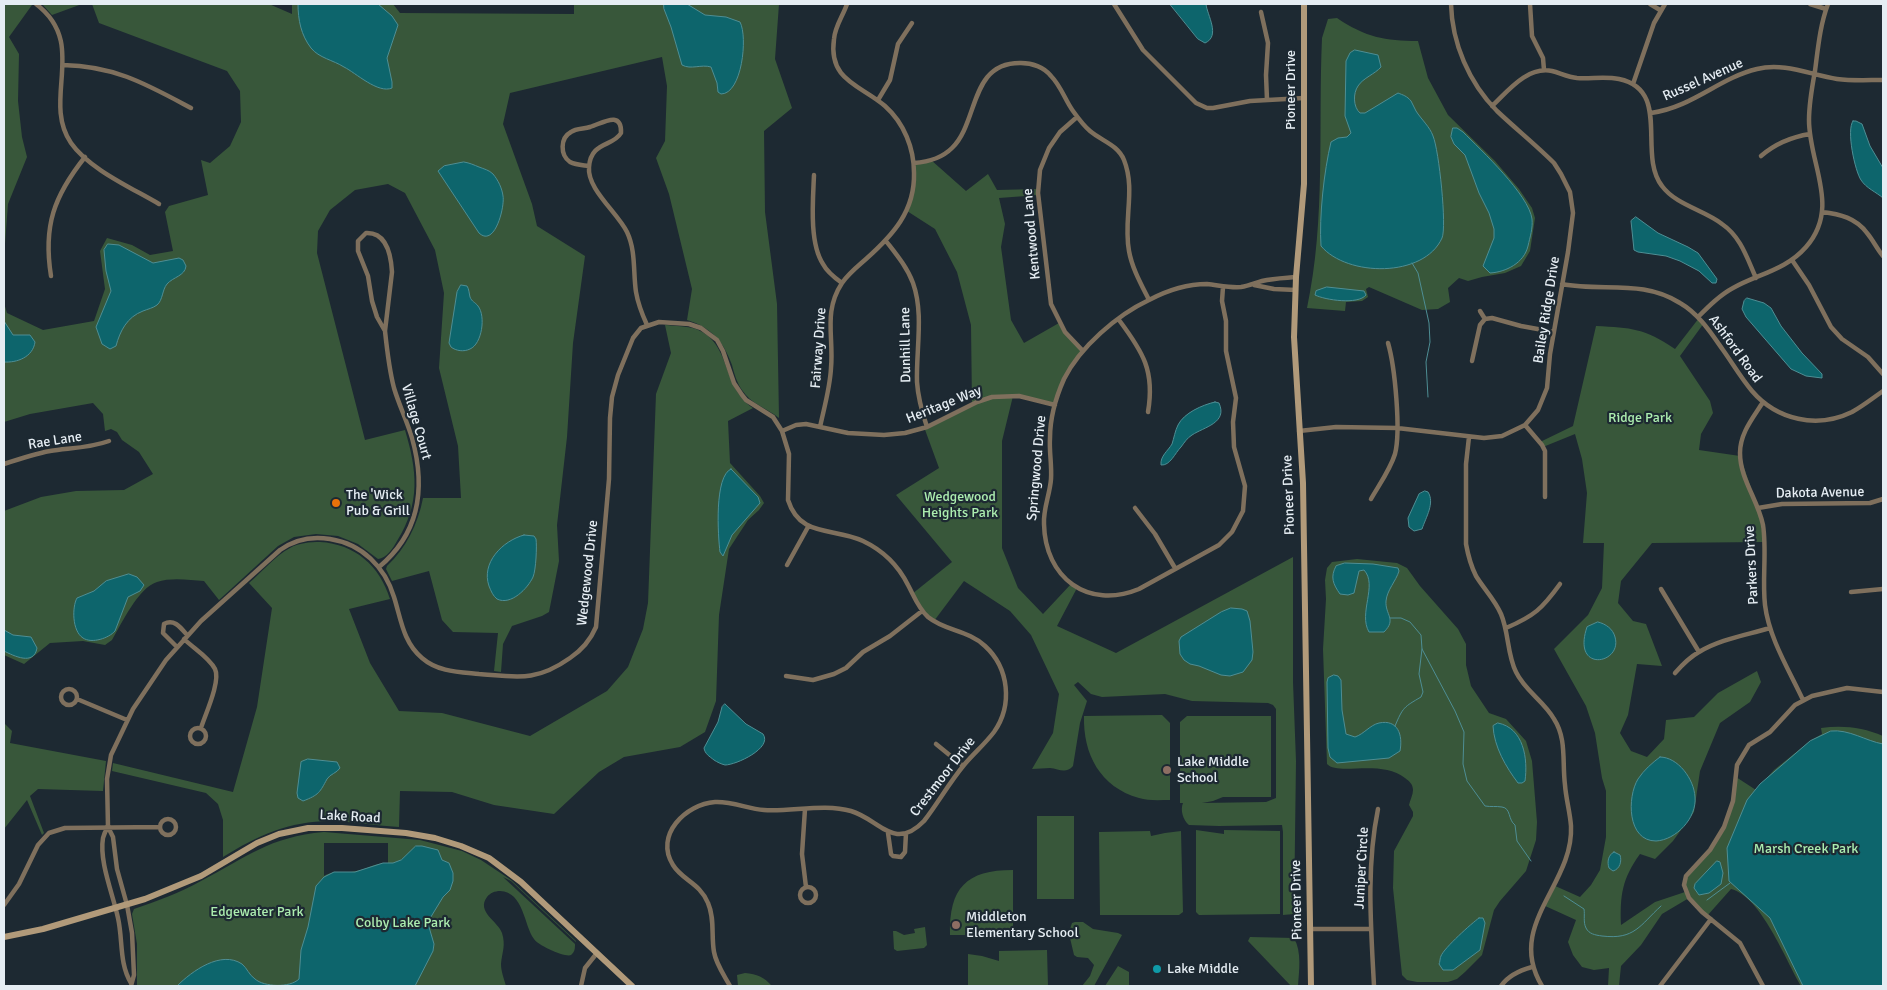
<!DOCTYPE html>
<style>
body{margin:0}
#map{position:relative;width:1887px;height:990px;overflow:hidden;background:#1d2932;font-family:Signika,sans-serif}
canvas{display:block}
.frame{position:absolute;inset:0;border:5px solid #e5edf3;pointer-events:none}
</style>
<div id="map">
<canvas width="1887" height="990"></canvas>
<div class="frame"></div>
</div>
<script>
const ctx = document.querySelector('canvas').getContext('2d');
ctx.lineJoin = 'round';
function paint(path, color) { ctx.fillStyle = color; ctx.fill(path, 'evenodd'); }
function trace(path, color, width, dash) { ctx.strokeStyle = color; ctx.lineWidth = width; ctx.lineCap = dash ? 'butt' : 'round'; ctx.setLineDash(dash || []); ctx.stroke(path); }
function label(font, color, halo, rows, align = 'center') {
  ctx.font = font + ' Signika,sans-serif'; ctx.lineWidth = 4.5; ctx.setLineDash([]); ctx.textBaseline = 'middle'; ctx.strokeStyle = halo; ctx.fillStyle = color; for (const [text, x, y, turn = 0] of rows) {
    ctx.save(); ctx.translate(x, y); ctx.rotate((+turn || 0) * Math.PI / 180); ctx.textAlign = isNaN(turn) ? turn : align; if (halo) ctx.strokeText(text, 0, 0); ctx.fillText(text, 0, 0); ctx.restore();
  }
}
paint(new Path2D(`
 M4,4H29L32,5L9,37L19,54L18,101L22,137L27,157L8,204L4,257Z
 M42,4H82L52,15Z
 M92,4H269L292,14V4H393L400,13L574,14V4H779L775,59L792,108L764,131L765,212L777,304L779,418C767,408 751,404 742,390C737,383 734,373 732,365C724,342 711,327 687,320L692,289L669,194L656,158L665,141L667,86L662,57L510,93L503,124L532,204L537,226L585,256L573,343L567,437L557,525L559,561L549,612L542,616L512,626L503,644L501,672L494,671L498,633L453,632L442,620L429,571L392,581L386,569L387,566C406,548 418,524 423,498H461L458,446L439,368L444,293L435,250L405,193L388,184L355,190L330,210L318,231L317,253L365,440L405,430C417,470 421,503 397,541C393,548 387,558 378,559L358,544L338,536L316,534L294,537L278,546L219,600L204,581C190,580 171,577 157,582C138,588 122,623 112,640L105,645L83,641L50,643L24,664L4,655V511L41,497L76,491L124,490L153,474L139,452L122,440L117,432L111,429L105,431L103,414L93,403L30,414L4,422V303L7,313L43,330L94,321L105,289L100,251L107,238L132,245L150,255L173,251L165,212L169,206L208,195L201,160L210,163L230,146L241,122L240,91L227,71L99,23Z
 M1337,18C1365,37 1385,41 1418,41L1428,78L1448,115L1495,161L1519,189L1532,208L1535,218L1530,251L1521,266L1505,273L1482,277L1468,281L1459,278L1448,288L1450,302L1438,309L1422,310L1369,287L1366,289L1368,297L1362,301L1346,302L1345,311L1307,308C1326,219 1318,128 1322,38L1328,19Z
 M931,160L966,191L988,174L997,190L1038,189L1039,195L999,198L1005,224L1001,247L1011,320L1024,343L1059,323L1083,351L1069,371L1055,405L1013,396L1002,441V548L1018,588L1043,614L1071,584L1077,588L1057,626L1116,653L1293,557V682L1296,761L1294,914L1283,915V832L1282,825L1219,826L1189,825C1183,820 1180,810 1183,803H1180V722L1187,716H1271V797H1223L1213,801L1202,803L1266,802L1276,798V709L1273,705L1268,703L1192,701L1165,694L1102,697L1091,694L1078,682L1074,685L1087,701L1080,723L1073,766C1066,774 1059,769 1050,768C1044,768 1038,769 1032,769L1053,733L1059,694L1031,635L1010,611L964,581L934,621L929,617L912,594L952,562L896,495L939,468L924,427L972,405L971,325L957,272L935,229L907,211L910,203L914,163Z
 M1699,318L1704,323L1680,356L1710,401L1713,413L1701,434L1699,450L1740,456L1758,508L1764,542L1652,543L1621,581L1618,603L1633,621L1646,624L1662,666L1637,664L1628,715L1620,733L1631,751L1647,757L1664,739L1666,720L1694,717L1718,693L1757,671L1761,682L1750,702L1720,723L1700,771L1694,812L1673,841L1655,859L1640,854C1622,879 1620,895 1621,925L1655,902L1685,892V880L1703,859L1729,816L1736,777L1756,790L1774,770L1810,741L1822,734L1821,728C1842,725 1863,727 1883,736V986H1801C1786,961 1761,896 1731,889L1707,916L1689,898L1662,914L1641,945L1621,966L1619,986H1608L1609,968L1594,970L1582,967L1573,955L1568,942L1576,920L1543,905L1553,885L1580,897L1591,885L1600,870L1606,837V791L1602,778L1595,733L1586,706L1554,649L1588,615L1602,588L1604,543H1583L1587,493L1582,459L1575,434L1543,447L1540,442L1573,426L1596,326C1632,328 1644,328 1675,349Z
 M665,325C675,326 687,326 696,329C732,343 721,387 753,408L728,421L730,463L760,496L764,503L759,510L748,520L729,549L719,615L716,701L705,732L680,747L624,757L599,772L554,814L494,805L452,792L400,791L399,827C378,826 356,822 334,821C292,820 258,835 223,857V820L218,804L206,793L112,771L113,763L233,792L257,707L272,608L249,583C262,572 275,556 290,548C298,543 310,542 320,542C355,544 380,566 390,599L349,609L370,663L399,711L442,713L530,736L607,691L628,667L643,629L648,603L656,394L671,353Z
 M1357,559L1397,563L1407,568L1420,586L1458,629L1466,644V665L1471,686L1489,713L1506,719L1526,741L1532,761L1537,822L1536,840L1526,871L1500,901L1494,910L1482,955L1465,972L1457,979L1448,982H1417L1407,980L1402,975L1393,888L1394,851L1413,816V812L1409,805C1410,800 1413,795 1413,790C1413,784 1409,781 1405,778C1381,759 1338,776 1327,764L1323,649L1326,599L1325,580L1327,568L1332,562Z
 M1162,715L1170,723V800C1160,800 1148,801 1139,798C1100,787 1083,754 1084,716Z
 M4,723L12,731L10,743L106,761L103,791L38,789L30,796L44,833L42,835L27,800L4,829Z
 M1037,816H1074V899H1037Z
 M1196,830L1224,834V830L1280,831V914L1199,915L1196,912Z
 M1150,831L1151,836L1165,833L1181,831L1183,912L1179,915H1100L1099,832Z
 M324,832L420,840L462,851L481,860L511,880L576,941V942L511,881L503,877L575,944C575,948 575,952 571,955C566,958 537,945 534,939C524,926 524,892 500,891C495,891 490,893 487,897C476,912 498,921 502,933C506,946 502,952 501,964C501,971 504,979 506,986H137V944L132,914L134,909C157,901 180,893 201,881C247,857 269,837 324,832ZM324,843H388V863C377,862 367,869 356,871C345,874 335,869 324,876Z
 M1013,870V931L1009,935H950C949,888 966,870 1013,870Z
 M1075,922H1083L1093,929L1118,933L1122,935L1094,986H1082L1090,976L1094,965L1088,958L1077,957L1074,955L1070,938V929L1072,923Z
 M925,927L927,945L924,948L897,951L894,949L893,931H896L904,935L915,933L914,929Z
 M1250,937L1294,938C1302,952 1299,971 1298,986H1291L1248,941Z
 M1047,950L1048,986H968V954L982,956L999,961V951Z
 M1118,966L1129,972V986H1105Z
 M745,973C757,974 764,977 772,986H738L737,975Z`), '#38573a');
const water = new Path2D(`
 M298,4H378L392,16L398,25L387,58L392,82V88C378,94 356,73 344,67C333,60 319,58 311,48C301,35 298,20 298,4Z
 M664,4H687L705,15L726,17L740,22C748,37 742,94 721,94L718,92L717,83L711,67C701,64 691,70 682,65L671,27L664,9Z
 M1170,4H1206C1207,15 1221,36 1205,43L1198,39Z
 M1355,50L1378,55L1381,67C1375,74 1363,78 1358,86C1353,93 1353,107 1360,113H1365L1398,93C1403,95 1407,96 1411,101C1413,104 1414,108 1416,111C1421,119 1430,127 1433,136C1439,150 1447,227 1442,238C1424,278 1347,277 1321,246C1319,217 1324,171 1331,142L1338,138L1347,137L1351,133L1345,116L1346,61L1350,53Z
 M1853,121H1856L1862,124L1870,146L1883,168V198C1876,192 1866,188 1861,180C1855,171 1846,130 1853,121Z
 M1453,128H1457L1463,132C1481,150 1529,195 1532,219C1533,228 1530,237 1528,246C1524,263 1506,272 1490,273L1483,266L1494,238V229L1489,213L1479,193L1465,155L1454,144L1451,137Z
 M464,162C470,163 474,165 479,167C484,169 489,170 493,174C498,180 502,188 503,196C505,206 495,248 479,233L438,171L444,166Z
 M1636,217L1658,233L1688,247L1698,253L1717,279L1716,283H1712L1699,271L1680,261L1666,256L1638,252L1634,250L1631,221Z
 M108,244L119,245L153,263L179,258L183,260L186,266C185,276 173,277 167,284C162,290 163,300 157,305C153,308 148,309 143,311C127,317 120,331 116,346L110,349L102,344L96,327L111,291L106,271L104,250Z
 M461,285L467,286C469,289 469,293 470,297C472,302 475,302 478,306C486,316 482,344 470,349C464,352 456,351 451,347L449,343L457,292Z
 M1327,287L1364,291L1366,295C1358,305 1325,300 1315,295L1316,291Z
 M1747,298L1764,303L1771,308L1781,326L1802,353L1822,374V378L1806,376L1791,369L1746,317L1742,309L1744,301Z
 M4,321L13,335H30L35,342C33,357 17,363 4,362Z
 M1215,402L1219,403C1228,423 1204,427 1192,435C1187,438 1184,443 1181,447C1175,453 1170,466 1161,465C1160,456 1168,451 1172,444C1174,438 1175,431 1178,425C1184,413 1202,405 1215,402Z
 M731,469L758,497L760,503L732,535L723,556L720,552C718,536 714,476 731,469Z
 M1425,491L1428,492C1435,503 1426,517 1422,529L1414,531L1409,527L1408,518L1419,494Z
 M524,535L534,536L536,539C537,546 536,570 533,577C528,588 511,606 497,599C493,596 491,591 489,586C481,563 502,541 524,535Z
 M1345,563L1373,564L1398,568L1399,571C1396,581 1387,590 1386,601C1385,615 1397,619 1384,632H1369C1358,613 1378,585 1364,570L1359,571L1354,593L1348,595L1340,594C1333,584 1330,577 1336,566Z
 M129,574L137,577L144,585L140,591L128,597L115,631C109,638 92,644 83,638C72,631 72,607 77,598L94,591L106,581Z
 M1231,608L1242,609L1247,611L1250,621L1253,652L1252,660L1243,672L1230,676L1221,675L1199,666L1190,664L1184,660L1180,654L1179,641L1181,637L1221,612Z
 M1598,622C1606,624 1613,629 1615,637C1623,664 1571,674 1587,627Z
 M4,630L13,635L31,637L37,648C34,666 14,656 4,651Z
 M1334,675L1338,676L1341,680L1342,710L1346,734L1355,737C1364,734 1370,725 1379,723C1398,719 1403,735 1400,751L1389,758L1337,763L1330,757L1328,748L1327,682L1328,678Z
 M725,704L746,724L763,734C773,748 736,765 725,765C721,764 717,762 714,760C709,756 705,754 704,748L718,722L722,707Z
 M1498,723C1524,728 1528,759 1525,781L1522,783H1518C1506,767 1494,747 1493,726Z
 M1831,731C1849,729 1866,741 1883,744V986H1803L1770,918L1729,881L1727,848L1747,800L1760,784L1810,741Z
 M1660,757C1678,757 1694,779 1695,797C1697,818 1676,840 1656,841C1627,841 1627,797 1638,779C1644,770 1652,763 1660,757Z
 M308,759L337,762L340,768C337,773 330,774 327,779C320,792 319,795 303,801L298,798L297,793L301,762Z
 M416,846H422L438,850L442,860L449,863L453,873V881L450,890L443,897L429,920V927L434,944L433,951L415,986H177C192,971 221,950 242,964C247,968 249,975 255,979C264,987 290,988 299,979L301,950L308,927L316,886L324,877L334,872H355L383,863H393L401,860Z
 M1614,852L1620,855C1622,861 1620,869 1613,871L1609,868C1607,862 1608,855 1614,852Z
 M1717,861L1720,862L1723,873L1721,884L1709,893L1699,895L1694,888L1695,884Z
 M1479,918H1483L1485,923L1480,950L1453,970H1443L1439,964C1440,963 1440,957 1441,956C1444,948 1472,923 1479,918Z`);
paint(water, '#0d656c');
trace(water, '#4e8e94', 1);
trace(new Path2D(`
 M1412,263L1418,273L1429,323L1430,342L1426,362L1428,397
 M1390,618H1401L1410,622L1421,635L1422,649L1455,711L1464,732L1463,764L1467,781L1485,806C1491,807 1496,806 1502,807C1511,808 1508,820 1515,825L1517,841L1531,861
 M1395,726C1403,707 1404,707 1421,697L1423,692L1419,674L1422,649
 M1564,896L1584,909C1585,915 1583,922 1586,928C1589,934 1595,935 1602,936C1635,940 1640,925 1661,906
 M1707,900L1730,883`), '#4e8e94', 1);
trace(new Path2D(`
 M36,4C89,44 41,99 71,143C89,169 132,188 159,204
 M1114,4L1143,50L1196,103L1207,108H1213L1250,101L1304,98
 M1530,4L1532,36L1543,58L1544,70
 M1650,4L1660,10
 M1810,4L1826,9
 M1261,12L1268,43L1266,75L1267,100
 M63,65C115,66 146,84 191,108
 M1633,84L1654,23L1665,4
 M878,100L890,80L898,44L912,23
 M1492,106C1508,91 1527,66 1552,71C1560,73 1568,77 1577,78C1591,79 1605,76 1619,79C1672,90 1637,154 1662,186C1676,205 1704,210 1722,224C1741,237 1747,258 1756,278
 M1651,113C1693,107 1719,78 1757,69C1784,62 1811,75 1837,79C1852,81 1868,80 1883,80
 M1077,117L1060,132L1049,148L1040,170L1038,193L1051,304L1065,332L1083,351
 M1761,156C1776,143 1791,137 1810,134
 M914,163C928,162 942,158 952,148C979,122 969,62 1021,63C1032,63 1044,67 1051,76C1061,86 1065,100 1073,111C1078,118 1084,126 1090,131C1102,141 1118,145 1124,160C1136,190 1123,220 1129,251C1132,268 1141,284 1149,300
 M589,166C582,165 576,165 570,162C560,155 560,138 571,132C576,128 584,129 590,127C601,124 622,109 621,133C613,147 591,141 589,167C587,189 617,212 627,232C636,251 633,272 636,292C638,304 642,314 647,325
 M814,175C813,200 809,243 823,264C827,272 835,278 842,283
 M1822,212C1840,214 1856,218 1867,233C1873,240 1877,249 1883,256
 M366,233C387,232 391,255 392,272L385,331L377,317L372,301L368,276L358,251V241Z
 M886,241C896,254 907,267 913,283C924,314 916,349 917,382C918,398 922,412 927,427
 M1792,260L1809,285L1831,327L1842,339L1868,357L1883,374
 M51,276C43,226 54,196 85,157
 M1562,284C1602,292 1643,279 1680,303C1699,314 1711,333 1723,350C1733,364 1741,378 1752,391C1777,420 1817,429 1852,412C1863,406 1873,398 1883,391
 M1254,285L1274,289L1296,290
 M1223,287L1222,301L1226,321V351L1236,398L1233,422L1234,447L1245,486L1243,511L1232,532L1219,545L1139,589C1088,610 1045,578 1044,524C1043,509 1050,494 1051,479C1052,465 1049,451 1050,438C1050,418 1056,397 1064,379C1080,347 1117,315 1149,300C1166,291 1187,284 1207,284C1218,285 1229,288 1241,287C1249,286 1255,283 1262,281C1274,278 1285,278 1296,277
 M1480,311L1485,319
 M1698,317C1709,306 1720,295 1733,288C1758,274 1786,270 1806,247C1841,207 1809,165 1809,120C1809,103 1812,87 1815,71C1818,48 1820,25 1828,4
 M1119,320C1143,352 1155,371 1148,412
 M1472,361L1480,325L1485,319L1492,318L1521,326L1554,332
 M1763,402C1753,418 1740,433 1740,453C1740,479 1758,500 1763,525C1767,551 1762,579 1765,605C1769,638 1789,670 1803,700
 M1525,425L1542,445L1545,451V497
 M820,427C824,408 830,388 831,368C834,337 823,312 842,283C848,274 858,266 866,259C893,235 915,211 914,173C914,148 904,123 885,106C861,85 828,81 834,39C835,26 843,16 847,4
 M782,431L796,425L806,424L848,433L884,435L905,433L927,427L977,402L992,397L1019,396L1055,405
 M1299,431L1336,427L1397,428L1484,438L1502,436L1525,425L1538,410L1547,388L1550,354L1568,252L1573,213L1570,192L1561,174L1554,163C1536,145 1516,129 1497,111C1469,83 1452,43 1451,4
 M1469,437L1466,464V544C1468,555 1471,566 1476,576C1484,589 1495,600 1501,614C1509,633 1507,654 1516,672C1525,691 1544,701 1554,719C1567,739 1562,762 1565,785C1566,799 1570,812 1571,826C1574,885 1505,925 1542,986
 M4,464C19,459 34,454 50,451C70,448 90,448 109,441
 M1371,499C1379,485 1390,470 1395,454C1401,431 1395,367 1388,343
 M1135,508L1155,534L1175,568
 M1758,508L1782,504L1870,503L1883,499
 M787,565L808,527
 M379,567C420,533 426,488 412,438C407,421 399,405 394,388C389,369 387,350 385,331
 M1661,589L1699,652
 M1851,592L1883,589
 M1506,628C1534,616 1542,609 1560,584
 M184,639C193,648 209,657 215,669C221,681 205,715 201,728
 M177,647L163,633L164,624C174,618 181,628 187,635
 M1675,673C1682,665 1690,657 1699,652C1720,639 1747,635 1770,628
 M786,676L813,680L834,674L846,668L863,652L890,636L922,611
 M61 697a8 8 0 1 1 16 0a8 8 0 1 1-16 0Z
 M77,699L127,720
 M190 736a8 8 0 1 1 16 0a8 8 0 1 1-16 0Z
 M936,744L963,766
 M805,809L802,854L806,887
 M160 827a8 8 0 1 1 16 0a8 8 0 1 1-16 0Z
 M108,827C106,830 104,834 103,838C99,862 113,894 118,918C123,940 119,963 131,983
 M888,833L891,854L893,856L901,857L905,852L906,833
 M800 895a8 8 0 1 1 16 0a8 8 0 1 1-16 0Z
 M4,905L19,884L38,845L49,833L65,828L160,827
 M1310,929H1371
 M131,986L134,975L132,933L127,905L117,869L113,837L108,827L107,779L111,755L133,709L166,660L201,621L280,550C294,540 312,536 330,539C362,544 385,567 394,597C401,619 403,642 422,658C438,672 459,672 479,674C518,677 536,682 570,658C582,650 590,641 596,627L609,479L610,418L612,397L618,375L633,338L641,328L659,322L689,324L701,328L717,340L723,351L734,383L742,395L746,400L773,417L782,431L789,454L788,500C800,538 833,527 863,541C882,550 898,565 908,585C914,596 918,608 928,617C945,631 968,630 985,646C1009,668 1013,705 994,732C985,744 973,754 964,765C949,783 938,803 924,821C894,852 879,819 851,811C825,803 791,812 764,810C748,809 732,801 715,802C686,804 654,835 673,865C682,880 700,883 708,903C715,919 711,935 714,952C716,964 724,975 730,986
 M581,986L585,968L597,953
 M1374,986C1371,927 1366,868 1378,809
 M1501,986C1508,976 1521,970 1532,967
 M1660,986L1711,919
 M1763,986L1740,943L1702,912L1689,898L1684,885L1686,876L1710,850L1724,827L1733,801L1737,765L1749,745L1770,732L1795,705L1812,696L1847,688L1883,692`), '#7f705d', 4.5);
trace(new Path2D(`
 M1304,4V184L1296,277L1294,337L1303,483L1311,986
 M4,937L43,929L145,899L201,876L257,843L279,834L308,828H342L406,833L435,838L461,846L489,858L521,882L632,986`), '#b19a7a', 6);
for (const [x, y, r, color] of [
 [336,503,5,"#e8710a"],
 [1167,770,5,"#8d6e63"],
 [956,925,5,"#8d6e63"],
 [1157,969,5,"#0f9aa8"]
]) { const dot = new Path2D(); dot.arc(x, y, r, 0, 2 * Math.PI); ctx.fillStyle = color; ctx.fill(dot); trace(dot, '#1d2932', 2); }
label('14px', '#e5edf3', '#1d2932', [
 ["Russel Avenue",1703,80,-24],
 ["Pioneer Drive",1291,90,-90],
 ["Kentwood Lane",1032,234,-95],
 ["Bailey Ridge Drive",1547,310,-81],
 ["Dunhill Lane",906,345,-91],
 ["Fairway Drive",819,348,-86],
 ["Ashford Road",1735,349,54],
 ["Heritage Way",944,405,-22],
 ["Village Court",416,422,74],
 ["Rae Lane",55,441,-9],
 ["Springwood Drive",1037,468,-85],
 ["Dakota Avenue",1820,493,-1],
 ["Pioneer Drive",1289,495,-92],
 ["Parkers Drive",1752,565,-93],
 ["Wedgewood Drive",588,573,-84],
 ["Crestmoor Drive",943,777,-52],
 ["Lake Road",350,817,3],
 ["Juniper Circle",1362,868,-87],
 ["Pioneer Drive",1297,900,-91]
]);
label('14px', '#acedaf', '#1d2932', [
 ["Ridge Park",1640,418],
 ["Wedgewood",960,497],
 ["Heights Park",960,513],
 ["Marsh Creek Park",1806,849],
 ["Edgewater Park",257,912],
 ["Colby Lake Park",403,923]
]);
label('14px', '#e5edf3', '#1d2932', [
 ["The 'Wick",346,495],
 ["Pub & Grill",346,511],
 ["Lake Middle",1177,762],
 ["School",1177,778],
 ["Middleton",966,917],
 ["Elementary School",966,933],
 ["Lake Middle",1167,969]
], 'left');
</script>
